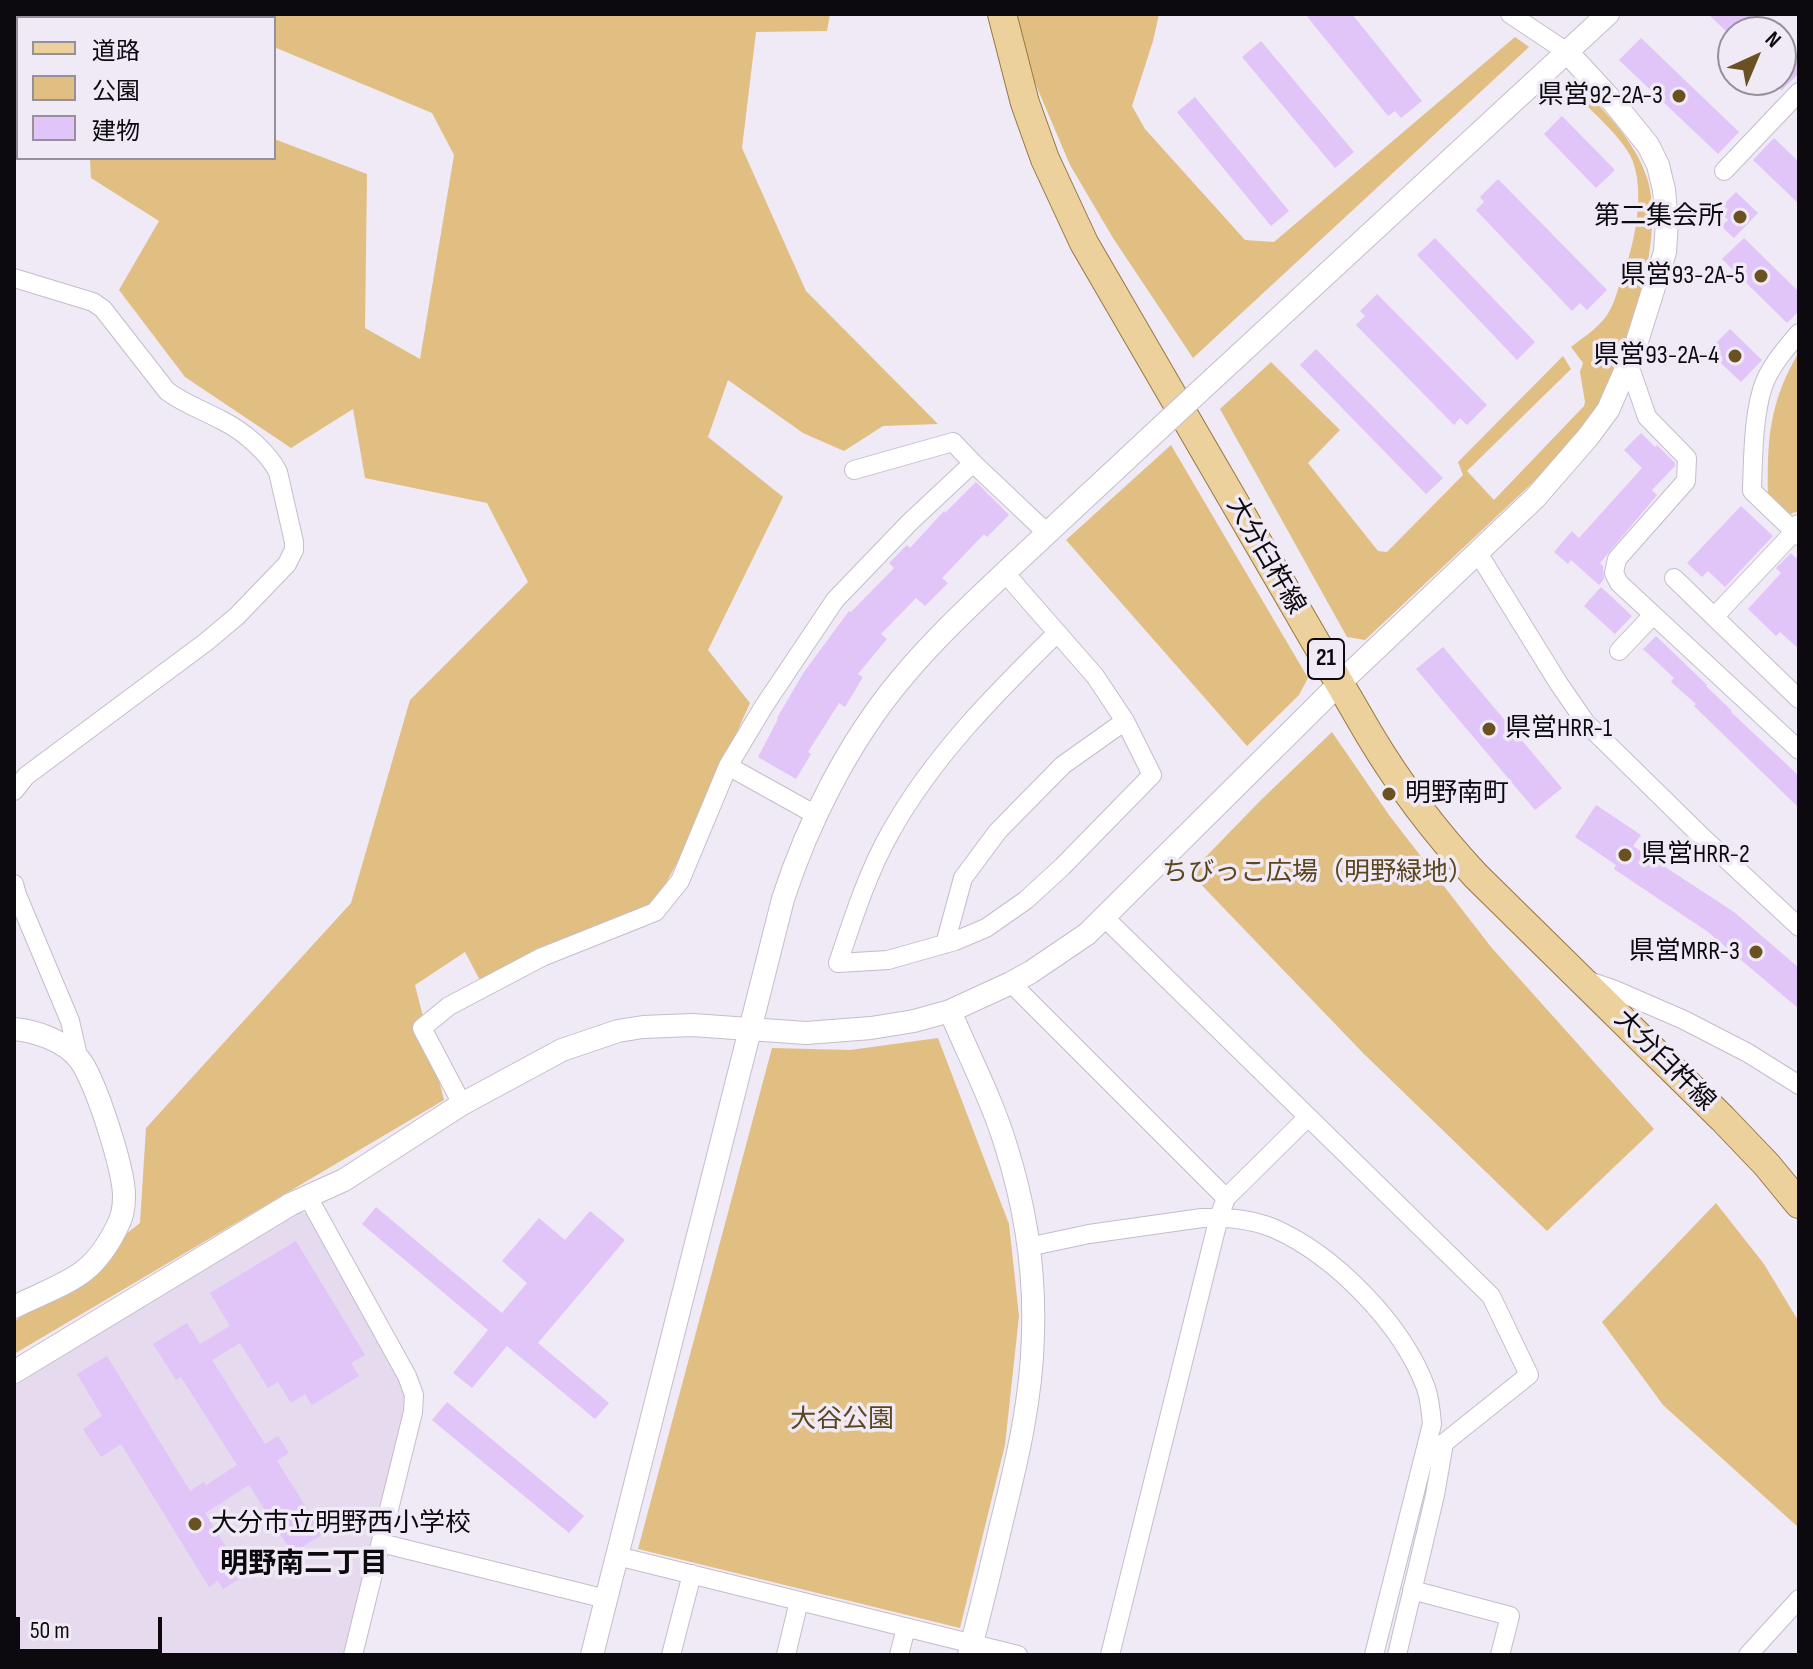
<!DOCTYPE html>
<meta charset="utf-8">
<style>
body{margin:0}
#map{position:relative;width:1813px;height:1669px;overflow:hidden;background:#f0e9f6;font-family:"Sofia Sans Condensed","Noto Sans JP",sans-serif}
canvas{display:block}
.frame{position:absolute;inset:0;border:16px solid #0d0a0f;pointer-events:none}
.legend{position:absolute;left:16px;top:16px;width:260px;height:144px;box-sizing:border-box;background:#f0e9f6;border:2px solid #95909a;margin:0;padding:10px 14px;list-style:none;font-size:24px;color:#0d0a0f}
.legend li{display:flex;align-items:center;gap:16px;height:40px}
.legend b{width:40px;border:2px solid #95909a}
.north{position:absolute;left:1717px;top:16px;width:80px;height:80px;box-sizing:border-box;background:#f0e9f6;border:2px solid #95909a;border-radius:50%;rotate:44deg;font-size:22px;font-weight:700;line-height:32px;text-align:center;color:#0d0a0f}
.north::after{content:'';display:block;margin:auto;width:28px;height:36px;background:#6a5122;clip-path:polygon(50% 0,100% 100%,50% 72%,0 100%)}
.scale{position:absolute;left:16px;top:1617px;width:146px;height:36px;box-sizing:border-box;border:4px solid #0d0a0f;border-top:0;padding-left:10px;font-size:24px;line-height:28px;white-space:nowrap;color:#0d0a0f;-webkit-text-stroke:6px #f0e9f6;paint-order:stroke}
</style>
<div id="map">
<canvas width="1813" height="1669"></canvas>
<div class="frame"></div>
<ul class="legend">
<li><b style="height:10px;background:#ecd19d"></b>道路</li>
<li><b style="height:22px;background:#e1bf82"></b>公園</li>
<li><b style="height:22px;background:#e1c4f8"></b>建物</li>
</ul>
<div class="north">N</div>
<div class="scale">50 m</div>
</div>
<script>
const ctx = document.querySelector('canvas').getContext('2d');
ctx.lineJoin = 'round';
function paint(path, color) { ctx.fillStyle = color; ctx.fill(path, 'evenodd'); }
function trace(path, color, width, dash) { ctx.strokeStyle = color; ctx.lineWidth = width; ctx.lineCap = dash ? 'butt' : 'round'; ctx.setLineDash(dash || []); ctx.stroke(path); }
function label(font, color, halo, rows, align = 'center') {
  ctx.font = font + ' "Sofia Sans Condensed","Noto Sans JP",sans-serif'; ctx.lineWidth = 7; ctx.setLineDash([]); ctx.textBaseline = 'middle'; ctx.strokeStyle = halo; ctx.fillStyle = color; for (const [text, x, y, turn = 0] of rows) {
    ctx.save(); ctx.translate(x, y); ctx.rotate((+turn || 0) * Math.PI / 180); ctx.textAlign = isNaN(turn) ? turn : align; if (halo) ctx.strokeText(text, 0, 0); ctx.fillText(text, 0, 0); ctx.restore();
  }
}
paint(new Path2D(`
 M297,1211L308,1214L408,1393L344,1655H14V1386Z`), '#e6daef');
paint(new Path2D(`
 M195,14H830L827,31L756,32L742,148L806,291L938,424L883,426L844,451L803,433L728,380L708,437L783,497L708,650L750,703L683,852L653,907L482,984L465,952L415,985L444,1100L14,1354V1322L140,1223L146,1128L351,903L410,700L528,582L487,503L365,478L353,409L291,448L185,377L119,290L159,221L91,178L90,158H274V139L367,174L365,328L420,359L454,155L432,113L274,47V18H205Z
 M1015,14H1159L1153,41L1132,106L1145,129L1245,240L1274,242L1515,37L1529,47L1193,358L1113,238L1070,165L1024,57Z
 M1574,80C1602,109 1634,138 1647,178C1666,236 1629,349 1600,401C1589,421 1575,439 1561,456L1365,640L1347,637L1220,409L1271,362L1340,430L1308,463L1378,551L1387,552L1463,475L1458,462L1563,356L1571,369L1467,471L1494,500L1584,406L1585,402L1580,372L1583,363L1571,347C1584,337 1598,328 1607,315C1613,306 1616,296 1619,286C1633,252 1648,190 1630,155C1617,132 1586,106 1567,87Z
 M1799,352V511L1790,514L1779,508L1768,497C1767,439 1769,403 1799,352Z
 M1171,445L1308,678L1299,695L1247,746L1066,540Z
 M1332,732L1389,815L1491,947L1654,1129L1547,1231L1364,1054L1190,873L1261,800Z
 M938,1038L1009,1224L1019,1316L1005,1445L960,1628L638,1549L772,1048L850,1050Z
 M1716,1203L1764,1264L1799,1322V1528L1663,1405L1602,1322Z`), '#e1bf82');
paint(new Path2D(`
 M1305,14H1352L1422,101L1401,118L1395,111L1388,116Z
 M1708,14H1753L1771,32H1727Z
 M1641,38L1739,132L1718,154L1619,60Z
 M1261,41L1354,152L1335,168L1242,57Z
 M1781,41L1799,59V73L1781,91Z
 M1195,97L1289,211L1271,226L1177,112Z
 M1562,116L1615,170L1596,188L1544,134Z
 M1774,138L1799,162V204L1753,160Z
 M1498,179L1607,290L1587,310L1580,303L1572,311L1476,210L1484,202L1480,197Z
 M1736,192L1758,213L1734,238L1721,226L1728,220L1723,215L1728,210L1723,205Z
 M1435,238L1535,342L1517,360L1417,255Z
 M1744,238L1799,292V311L1787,323L1722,259Z
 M1377,294L1487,405L1467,425L1460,418L1454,425L1356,325L1365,316L1360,311Z
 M1730,329L1762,360L1741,382L1708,351Z
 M1316,349L1443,478L1426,494L1300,365Z
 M1641,433L1655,447L1657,445L1675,463V466L1652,490L1657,495L1600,563L1603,566L1604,579L1599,585L1571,560L1568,564L1554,552L1572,531L1579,538L1642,468L1624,450Z
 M976,482L1009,515L987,537L984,534L942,578L948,583L925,606L916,598L881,634L887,639L858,674L863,677L845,707L839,703L808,752L811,754L796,779L758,757L778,719L777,718L804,672L849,611L851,612L894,568L889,563L907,545L910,548L944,511L945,513Z
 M1741,506L1773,536L1725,587L1708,571L1702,577L1687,563Z
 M1791,553L1796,558L1799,554V649L1780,632L1776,636L1748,609L1781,573L1776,568Z
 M1601,587L1632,616L1615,634L1584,606Z
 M1656,636L1707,685L1706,686L1732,711L1731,712L1799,776V808L1694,706L1696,704L1671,682L1674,678L1643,649Z
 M1443,647L1562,788L1535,810L1416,669Z
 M1596,805L1641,835L1633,846L1734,912L1799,968V1009L1708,932L1614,869L1616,865L1575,837Z
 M376,1207L502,1313L527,1283L502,1261L539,1218L565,1240L590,1211L625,1240L538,1343L609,1403L595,1419L507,1346L472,1388L453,1373L488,1330L362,1224Z
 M296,1241L365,1355L351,1363L359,1376L312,1405L305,1394L291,1403L278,1382L268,1388L240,1343L212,1360L265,1444L278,1436L289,1453L277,1461L323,1534L292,1553L249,1485L205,1513L239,1568L236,1570L241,1578L223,1589L218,1581L209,1587L121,1444L101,1457L83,1429L102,1416L77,1374L107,1356L190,1491L204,1482L206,1485L237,1465L181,1377L176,1380L153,1344L187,1323L200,1344L230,1326L210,1293Z
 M447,1402L584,1516L569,1533L432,1420Z`), '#e1c4f8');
const minor = new Path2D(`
 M1510,14L1567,52
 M1724,171L1799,92
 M14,278L93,302L103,309L167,391C184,404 205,411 223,421C243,431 268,452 278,472L294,542V550L287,564L237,616L206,642L26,776L14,791
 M1799,333C1787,347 1774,362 1766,379C1753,408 1753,459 1752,491L1799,536
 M1629,365L1647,417L1687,458L1686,481L1617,559L1614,573L1619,583L1799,750
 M854,470L953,442L973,463L1047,533
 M1478,553L1559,684L1586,723L1697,832L1799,927
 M1005,573L1095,676L1125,721L1152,775L1062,867L1026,900L986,928L955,941L888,960L838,963C853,919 867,874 890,833C933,756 995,694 1057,633
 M1674,578L1799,699
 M1714,617L1794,532L1798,524
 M1619,651L1653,615
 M816,815L728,766L764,706L835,600L910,522L973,463
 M14,884L17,895L70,1021L78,1056
 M1105,918L1491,1296L1529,1375L1444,1443L1435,1495L1397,1655
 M945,944L963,878L998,831L1063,765L1125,721
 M1589,981L1615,990L1684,1020L1748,1053L1799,1085
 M1011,983L1226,1198
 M462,1104L422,1028L449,1006L542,957L655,912L680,881L728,766
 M308,1197L407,1376L414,1395L413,1412L353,1655
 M1028,1247L1089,1234L1202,1218C1226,1217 1251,1219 1273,1228C1335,1255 1403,1325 1426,1388C1430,1400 1431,1412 1432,1424L1374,1655
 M381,1543L606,1599
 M617,1556L1018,1655
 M1412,1590L1510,1616L1500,1655
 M671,1655L692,1574
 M786,1655L799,1601
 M899,1655L906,1628
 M1110,1655L1219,1217L1226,1198L1307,1118
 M1748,1655L1799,1599`);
const tertiary = new Path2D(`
 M1215,377L1608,14
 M950,1011C969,1056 992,1100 1006,1146C1025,1206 1035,1271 1033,1333C1032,1398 1017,1461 1001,1525C991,1568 980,1612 969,1655
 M14,1029C36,1031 65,1041 79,1059C95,1078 125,1172 124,1197C124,1207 122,1218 117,1227C109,1243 99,1259 85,1270C67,1285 35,1296 14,1307
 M14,1372L291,1204L344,1180L462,1104L562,1050L618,1031L643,1027L692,1025L806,1033L871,1028L914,1021L950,1011L1011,983L1031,972L1087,934L1340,683L1535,498L1588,437L1608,410L1634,351L1665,252L1667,222L1664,190L1658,165L1648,145L1614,103L1567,52
 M592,1655L783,899C808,822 849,741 901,679C935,638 974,602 1012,566C1061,520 1111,474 1160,428`);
const primary = new Path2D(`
 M1002,14L1025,103L1045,159L1084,243L1369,734C1400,786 1435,832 1476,876L1723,1119L1767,1165L1799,1204`);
trace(minor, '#c4bdca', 20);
trace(tertiary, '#c4bdca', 24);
trace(primary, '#967841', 30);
trace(minor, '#fff', 18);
trace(tertiary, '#fff', 22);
trace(primary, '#ecd19d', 28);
const tertiaryBridge = new Path2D(`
 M1160,428L1215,377`);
trace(tertiaryBridge, '#c4bdca', 24, []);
trace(tertiaryBridge, '#fff', 22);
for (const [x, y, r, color] of [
 [1679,96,8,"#6a5122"],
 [1740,217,8,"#6a5122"],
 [1761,276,8,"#6a5122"],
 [1735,356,8,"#6a5122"],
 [1489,729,8,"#6a5122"],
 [1389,794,8,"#6a5122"],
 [1625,855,8,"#6a5122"],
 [1756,952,8,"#6a5122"],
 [195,1524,8,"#6a5122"]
]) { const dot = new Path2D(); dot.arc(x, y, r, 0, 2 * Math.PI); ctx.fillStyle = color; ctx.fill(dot); trace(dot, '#f0e9f6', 3); }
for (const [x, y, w] of [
 [1326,659,36]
]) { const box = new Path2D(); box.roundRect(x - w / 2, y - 20, w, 40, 6); ctx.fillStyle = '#f0e9f6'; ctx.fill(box); trace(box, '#0d0a0f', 2); }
label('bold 24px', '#0d0a0f', null, [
 ["21",1326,659]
]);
label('26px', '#0d0a0f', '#f0e9f6', [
 ["県営92-2A-3",1663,96],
 ["第二集会所",1724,217],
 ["県営93-2A-5",1745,276],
 ["県営93-2A-4",1719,356],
 ["県営HRR-1",1505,729,"left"],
 ["明野南町",1405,794,"left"],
 ["県営HRR-2",1641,855,"left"],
 ["県営MRR-3",1740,952],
 ["大分市立明野西小学校",211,1524,"left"]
], 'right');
label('26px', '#0d0a0f', '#f0e9f6', [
 ["大分臼杵線",1265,556,60],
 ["大分臼杵線",1664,1061,45]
]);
label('26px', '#5b461e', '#f0e9f6', [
 ["ちびっこ広場（明野緑地）",1318,873],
 ["大谷公園",842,1420]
]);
label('bold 28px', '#0d0a0f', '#f0e9f6', [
 ["明野南二丁目",304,1565]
]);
</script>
